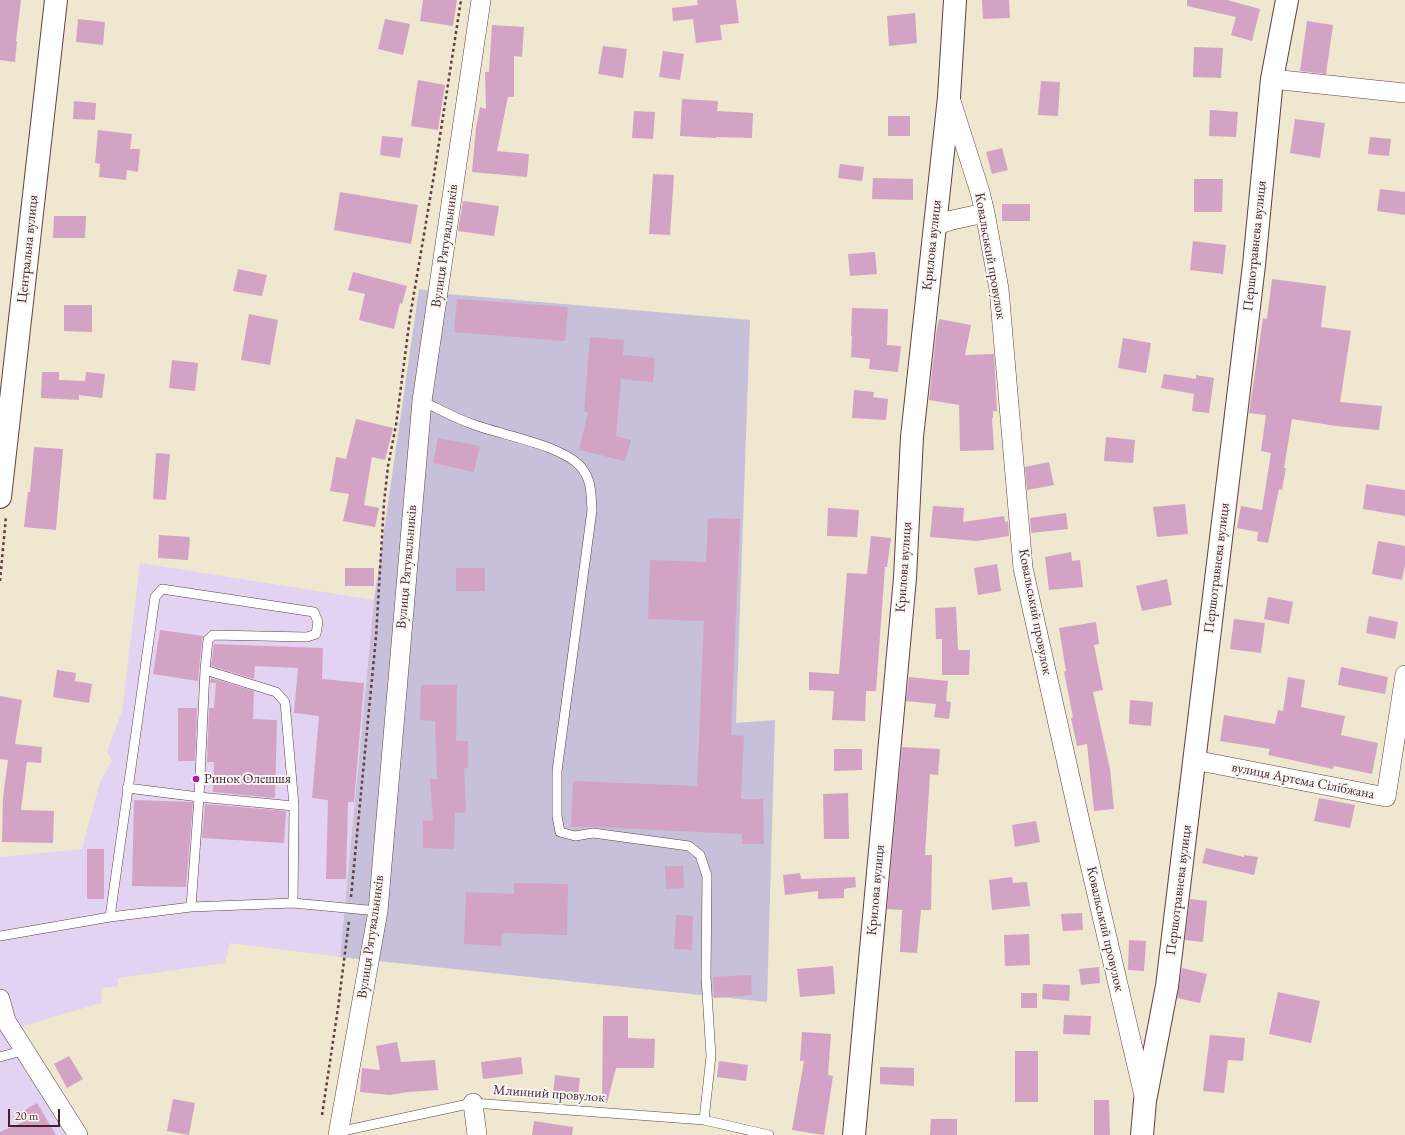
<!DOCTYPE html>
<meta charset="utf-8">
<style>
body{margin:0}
#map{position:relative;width:1405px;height:1135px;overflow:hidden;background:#efe7d0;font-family:"EB Garamond",serif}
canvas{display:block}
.scale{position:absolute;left:8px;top:1109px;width:52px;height:18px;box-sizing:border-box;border:2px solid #4a1f2b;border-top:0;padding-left:5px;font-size:12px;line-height:14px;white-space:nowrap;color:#4a1f2b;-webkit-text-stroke:3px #f6f6f2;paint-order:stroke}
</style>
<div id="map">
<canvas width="1405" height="1135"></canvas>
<div class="scale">20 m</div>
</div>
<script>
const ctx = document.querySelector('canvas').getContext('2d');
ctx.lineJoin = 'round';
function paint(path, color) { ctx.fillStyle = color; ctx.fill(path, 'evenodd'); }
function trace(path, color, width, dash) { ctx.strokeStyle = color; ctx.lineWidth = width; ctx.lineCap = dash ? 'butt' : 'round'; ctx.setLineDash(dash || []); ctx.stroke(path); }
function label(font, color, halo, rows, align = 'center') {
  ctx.font = font + ' "EB Garamond",serif'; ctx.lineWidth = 4; ctx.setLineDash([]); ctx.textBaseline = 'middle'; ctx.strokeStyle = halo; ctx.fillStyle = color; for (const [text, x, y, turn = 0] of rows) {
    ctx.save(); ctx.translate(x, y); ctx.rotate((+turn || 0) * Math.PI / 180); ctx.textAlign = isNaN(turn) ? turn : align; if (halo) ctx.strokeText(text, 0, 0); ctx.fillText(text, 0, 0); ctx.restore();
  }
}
paint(new Path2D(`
 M140,563L374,600L340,957L230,943L225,963L118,978V986L102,988L101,1003L12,1029L82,1135H0V857L82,849L100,782L112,761L107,752L122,711Z`), '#e3d3f2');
paint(new Path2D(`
 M419,289L447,294L750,320L736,723L775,720L767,1002L340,957L374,600Z`), '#c6c0da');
paint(new Path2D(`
 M0,0H21L16,41H17L15,62L0,60Z
 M423,0H457L453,26L420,21Z
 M697,0H736L739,23L720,25L722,40L696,43L693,19L673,21L672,8L698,5Z
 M982,0H1009L1010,18L983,19Z
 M1187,0H1227L1260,9L1252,41L1231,35L1236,17L1187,6Z
 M915,13L917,43L889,46L887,16Z
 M78,19L105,22L103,45L76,42Z
 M385,19L410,24L403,55L378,49Z
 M1307,21L1333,25L1326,74L1300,71Z
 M492,25L524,27L522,57L514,56V97H508L497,151L529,154L527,177L472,172L476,128L480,107L486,109L485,72H489Z
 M603,46L627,49L623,78L598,74Z
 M1194,47L1223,48L1221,78L1193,77Z
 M663,51L684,54L680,80L659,77Z
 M418,80L445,85L438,130L411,126Z
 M1041,81L1060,82L1058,116L1038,115Z
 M682,99L718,101L717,111L753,113L752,138L716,137V138L680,136Z
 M74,101L96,103L95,120L73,119Z
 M1210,110L1238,112L1236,137L1209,136Z
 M634,111L655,112L653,139L632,138Z
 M888,116H910V136H888Z
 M1295,119L1325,123L1320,158L1290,153Z
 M98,130L132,134L130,149H140L138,172L127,170L126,180L99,177L100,164L95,163Z
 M382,136L403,138L400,158L380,155Z
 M1370,137L1391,139L1389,156L1368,154Z
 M1002,148L1008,170L992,174L986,152Z
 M840,164L864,167L862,181L838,178Z
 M653,174L674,175L670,235L649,234Z
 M873,178L913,179V200L872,199Z
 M1194,179H1223L1222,212H1194Z
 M1380,189L1405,192V215L1377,211Z
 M340,192L418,205L411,244L334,230Z
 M463,201L499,206L494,236L458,231Z
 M1002,204H1030V221H1002Z
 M54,216H86L85,238H53Z
 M1193,241L1226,245L1223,274L1190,270Z
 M875,252L877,274L850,276L848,254Z
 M238,269L267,275L262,296L233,291Z
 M353,272L407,286L402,304L400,303L394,329L359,320L365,294L348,290Z
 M1272,279L1326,286L1321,327L1351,331L1340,402L1382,406L1379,430L1336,426L1292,419L1284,468H1286L1282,490L1279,489L1268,543L1257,541L1258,532L1237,528L1241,506L1262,510L1271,453L1261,451L1266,415L1249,413L1263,318L1267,319Z
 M457,299L568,307L565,341L454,332Z
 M64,305H92V332L64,331Z
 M852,308L888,309L887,345L901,346L898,372L869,369L870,359L851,357L852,336H851Z
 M249,314L278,320L270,365L241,360Z
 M939,319L971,325L965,355L994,354L997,411H993V418H992L994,450L960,451L959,405L929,400L936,334Z
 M590,337L624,340L623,355L655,358L653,382L621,379L616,436L631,440L625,461L579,450L588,412H584Z
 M1123,338L1151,343L1146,373L1118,368Z
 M172,360L198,363L195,391L169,388Z
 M42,372H59V380L85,381L86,372L105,374L102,398L79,395V400L41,398Z
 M1164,374L1196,379V375L1214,378L1209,413L1192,411L1194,394L1161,388Z
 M854,390L874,392L873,397L888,399L886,420L852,418Z
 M356,419L393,428L385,460L372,457L364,505L379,508L375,527L343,521L349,494L330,491L336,457L346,459Z
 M1106,437L1135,440L1133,463L1104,461Z
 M438,438L480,446L474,472L433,463Z
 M34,447L63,449L56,530L24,527L28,492H30Z
 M156,453L170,454L166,500L153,499Z
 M1049,462L1054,485L1027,490L1025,467Z
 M1366,484L1405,490V516L1363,509Z
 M1185,504L1188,534L1157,537L1153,507Z
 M933,506L964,508L963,522L1004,516L1005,522L1008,521L1009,536L977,541L930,537Z
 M828,508L859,510L857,537L827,536Z
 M1066,513L1068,529L1031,533L1030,518Z
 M708,518L740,519L731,735L744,736L741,799H763L764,844H742V834L594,827H571L573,781L697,786L704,621L648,619L650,560L706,562Z
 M159,535L190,537L188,560L158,558Z
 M871,536L891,538L887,567H885L876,691H866L865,721L832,720L834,691L809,690V672L839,674L847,573L867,574Z
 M1378,541L1405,546V565L1402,580L1372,574Z
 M1071,552L1072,561L1080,560L1083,587L1049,590L1045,557Z
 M997,564L1001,591L978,595L974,568Z
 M345,568H374V586H345Z
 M456,568H485V591H456Z
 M1167,579L1172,605L1142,611L1136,586Z
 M1268,597L1293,602L1289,624L1264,619Z
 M956,607L958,650H970L969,675H942V639H936L935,608Z
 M1369,616L1398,622L1395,639L1366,633Z
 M1234,619L1265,623L1261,653L1230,649Z
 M1096,622L1099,644L1094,645L1103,690L1093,692L1110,769L1114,809L1094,811L1087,744L1077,746L1071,718L1073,717L1064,672L1066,671L1059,628Z
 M160,630L204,636L202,639L198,681L153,674Z
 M214,644L323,648L322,679L364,683L354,802H348L346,879H326L328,800L312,798L319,716L294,713L298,668L255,666L254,679L211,666Z
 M1341,667L1388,677L1385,694L1338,685Z
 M57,670L76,673L75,681L92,684L89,703L53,697Z
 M909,677L948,681L946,701L951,702L949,719L934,717L936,704L906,701Z
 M1288,677L1305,680L1301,707L1345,716L1341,735L1378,743L1372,774L1334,766L1333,769L1268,755L1270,749L1220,741L1224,715L1275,724L1278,710L1283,711Z
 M211,678L254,691L253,719L277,720L275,798L213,792L214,762H207L209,708H214L216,683H210Z
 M421,685H457L456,741H468V768H464L466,812L455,813L454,849L423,848V820L433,821L430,779H437L435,721L420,720Z
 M0,696L22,700L15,744L42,747L41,763L27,762L21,810L54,811L53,843L2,842L3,797L8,760L0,759Z
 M1130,700L1153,702L1151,726L1129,724Z
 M178,708H197L195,761H178Z
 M902,747L940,749L938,775L930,774L925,855H932L931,910H921L917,953L900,952L902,910L887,909Z
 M834,749H862V770L834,771Z
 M848,793L849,839H824L823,794Z
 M1319,798L1355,805L1350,828L1314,821Z
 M134,800L193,802L186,887L132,886Z
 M205,804L286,811L284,843L202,838Z
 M1036,821L1040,842L1015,847L1012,825Z
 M1206,848L1244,857V855L1258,857L1254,875L1202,863Z
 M87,849H104V899H87Z
 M665,866H683L684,888L666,889Z
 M800,873L801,879L855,877L856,887L844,889V898L818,899V891L785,895L783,875Z
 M1012,877L1013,883L1027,882L1030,906L992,910L989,880Z
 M514,883L568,884L567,935L502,933L501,946L464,944L466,892L514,894Z
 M1190,899L1207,901L1203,942L1185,940Z
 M1082,913L1083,930L1063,931L1061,914Z
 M676,915L693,916L692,950L674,949Z
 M1029,934L1030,965L1005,966L1004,935Z
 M1129,940L1146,941L1144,971L1128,970Z
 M833,966L835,994L800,997L797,969Z
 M1099,967L1100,983L1081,985L1079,969Z
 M1182,968L1207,974L1200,1003L1177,998Z
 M751,975L752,995L714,998L713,977Z
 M1043,984L1070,985L1069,1001L1042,999Z
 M1278,992L1320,1001L1311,1043L1269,1034Z
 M1021,993H1037V1008H1021Z
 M1064,1015L1091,1016L1090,1035L1063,1034Z
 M603,1016H628V1038L655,1039L654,1068H616L607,1103H602Z
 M802,1032L831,1034L828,1075L833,1076L824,1135L792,1130L804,1061H800Z
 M1210,1035L1245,1038L1243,1061L1228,1060L1224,1093L1203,1091Z
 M397,1042L401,1062L435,1060L438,1090L408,1092L390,1095L360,1092L362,1068L380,1070L376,1046Z
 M1015,1051H1038V1102H1015Z
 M69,1056L83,1079L67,1088L54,1064Z
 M521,1057L523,1074L483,1079L481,1062Z
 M719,1061L748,1065L746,1081L717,1077Z
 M880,1067L914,1068V1086L880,1084Z
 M555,1075L580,1078L578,1096L553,1093Z
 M173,1099L195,1103L189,1135L167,1131Z
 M1094,1100H1109L1110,1135H1094Z
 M37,1103L56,1135H0V1132L30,1119L25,1110Z
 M931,1119H957V1135H930Z
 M534,1121L573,1127L572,1135H532Z`), '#d2a3c5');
const lane = new Path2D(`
 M422,401C439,409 455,418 472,424C501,435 562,445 581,467C592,480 591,495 592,510L557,771V816L560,832L575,836L593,833L689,846L700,855L707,876L706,977L711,1056L704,1120
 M205,670L276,692L285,702L294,806
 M127,788L199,797L294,806L293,903
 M110,917L155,597L162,589L314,612L318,622L316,634L307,637L213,635L208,640L205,670L199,797L191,907
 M0,936L110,917L191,907L293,903L378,911
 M0,1057L25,1050
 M338,1132L473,1103L704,1120L769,1135`);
const street = new Path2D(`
 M1272,79L1405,93
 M950,98L980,192L985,213L999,289L1023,568L1081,826L1145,1100
 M934,226L952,220L985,213
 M1194,760L1386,797L1405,675
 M0,999L6,1021L78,1135
 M473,1103L477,1135
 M338,1135L378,911L422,401L481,0`);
const secondary = new Path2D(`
 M0,497L56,0
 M854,1135L905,578L912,437L949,97L955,0
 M1142,1135L1145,1101L1167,986L1254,265L1272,79L1287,0`);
trace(lane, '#633d44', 10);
trace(street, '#633d44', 20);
trace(secondary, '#633d44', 24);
trace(new Path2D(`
 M0,581L6,516
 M351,897L376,637L384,503L388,466L396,425L410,317L434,175L461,0
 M322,1115L338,1008L349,921`), '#633d44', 2.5, [3, 3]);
trace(lane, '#fff', 9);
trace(street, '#fff', 19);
trace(secondary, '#fff', 22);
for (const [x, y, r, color] of [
 [196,779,4,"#b5179e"]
]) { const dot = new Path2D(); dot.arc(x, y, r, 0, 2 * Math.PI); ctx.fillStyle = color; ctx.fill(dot); trace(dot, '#f6f6f2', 1.5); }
label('14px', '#4a1f2b', '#f6f6f2', [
 ["Крилова вулиця",932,245,-84],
 ["Вулиця Рятувальників",445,246,-82],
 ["Першотравнева вулиця",1255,246,-84],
 ["Центральна вулиця",28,249,-84],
 ["Ковальський провулок",990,256,80],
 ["Вулиця Рятувальників",407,567,-85],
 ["Крилова вулиця",904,567,-86],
 ["Першотравнева вулиця",1217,568,-83],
 ["Ковальський провулок",1035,612,79],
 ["вулиця Артема Сілібжана",1303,781,11],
 ["Крилова вулиця",876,890,-85],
 ["Першотравнева вулиця",1179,890,-83],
 ["Ковальський провулок",1105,929,77],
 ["Вулиця Рятувальників",371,937,-82],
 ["Млинний провулок",549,1094,4]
]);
label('14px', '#4a1f2b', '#f6f6f2', [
 ["Ринок Олешшя",204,779]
], 'left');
</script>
